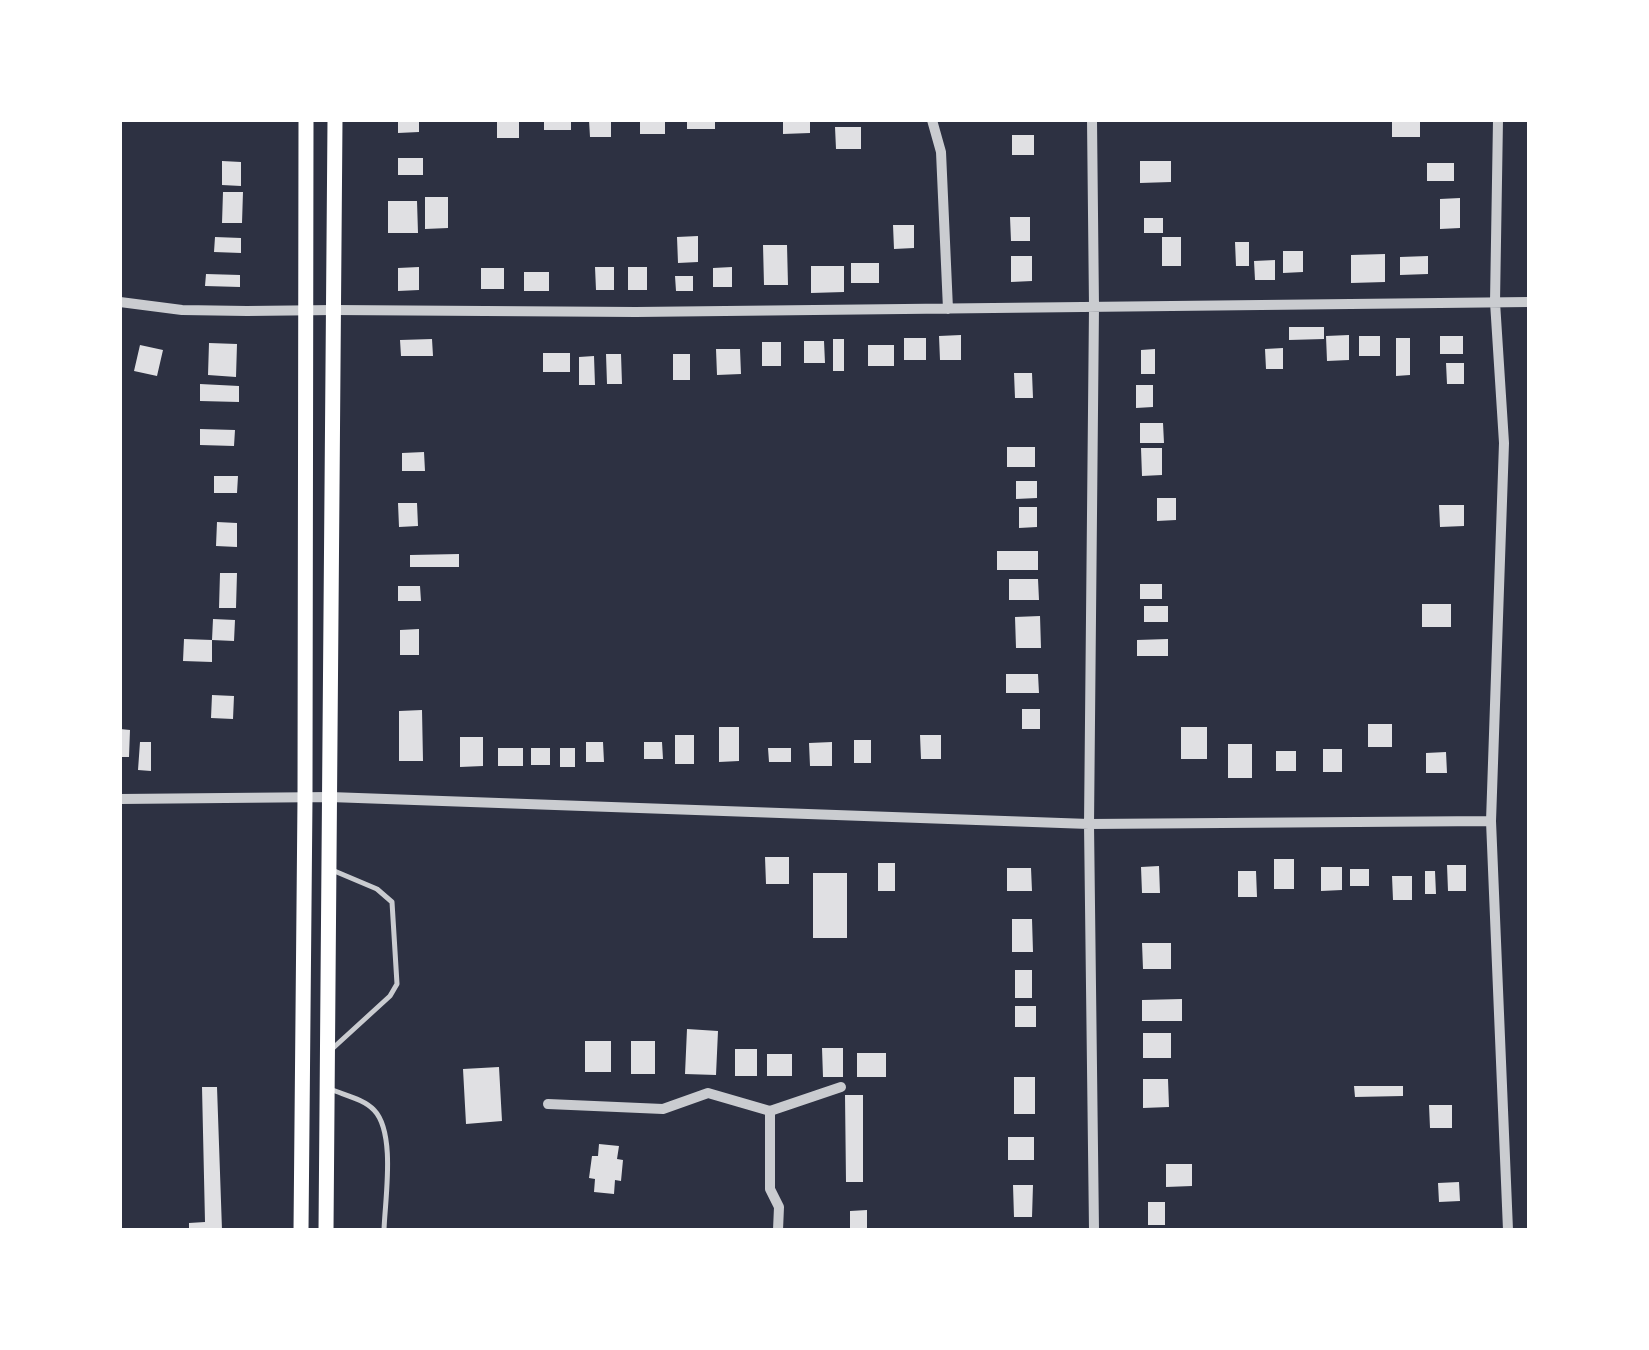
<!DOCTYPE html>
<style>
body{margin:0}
#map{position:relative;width:1649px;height:1350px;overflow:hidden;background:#2d3142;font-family:Raleway,sans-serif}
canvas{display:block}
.frame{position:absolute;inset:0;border:122px solid #fff;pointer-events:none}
</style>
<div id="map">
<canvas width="1649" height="1350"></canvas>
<div class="frame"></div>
</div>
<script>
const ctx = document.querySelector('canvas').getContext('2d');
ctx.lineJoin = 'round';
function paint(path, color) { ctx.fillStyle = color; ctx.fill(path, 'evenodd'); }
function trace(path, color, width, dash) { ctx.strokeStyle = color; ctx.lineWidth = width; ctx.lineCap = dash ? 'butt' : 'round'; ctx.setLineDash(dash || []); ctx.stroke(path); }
paint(new Path2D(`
 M398,120H419V132L398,133Z
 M497,120H519V138H497Z
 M544,120H571V130H544Z
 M589,120H611V137H590Z
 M640,120H665V134H640Z
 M687,120H715V129H687Z
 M783,120H810V133L783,134Z
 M1392,120H1420V137H1392Z
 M835,127H861V149H836Z
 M1012,135H1034V155H1012Z
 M398,158H423V175H398Z
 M222,161L241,162V186L222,185Z
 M1140,161H1171V182L1140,183Z
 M1427,163H1454V181H1427Z
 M223,192H243L242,223H222Z
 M425,197H448V228L425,229Z
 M1460,198V228L1440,229V199Z
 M388,201H417L418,233H388Z
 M1010,217H1030V241H1011Z
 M1144,218H1163V233H1144Z
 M893,225H914V248L894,249Z
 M698,236V262L678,263L677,237Z
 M215,237L241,238V253L214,252Z
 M1162,237H1181V266H1162Z
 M1235,242H1249V266H1236Z
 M763,245H787L788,285H764Z
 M1283,251H1303V272L1283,273Z
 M1385,254V282L1351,283V255Z
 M1011,256H1032V281L1011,282Z
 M1428,256V274L1400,275V257Z
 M1275,260V280H1255L1254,261Z
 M851,263H879V283H851Z
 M811,266H844V292L811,293Z
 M419,267V290L398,291V268Z
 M595,267H614V290H596Z
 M628,267H647V290H628Z
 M732,267V287H713V268Z
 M481,268H504V289H481Z
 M524,272H549V291H524Z
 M206,274L240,275V287L205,286Z
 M675,276H693V291H676Z
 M1289,327H1324V339L1289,340Z
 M961,335V360H940L939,336Z
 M1349,335V360L1327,361L1326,336Z
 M1359,336H1380V356H1359Z
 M1440,336H1463V354H1440Z
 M904,338H926V360H904Z
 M1396,338H1410V375L1396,376Z
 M432,339L433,356H401L400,340Z
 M833,339H844V371H833Z
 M804,341H824L825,363H804Z
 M762,342H781V366H762Z
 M209,343L237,344L236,377L208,375Z
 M140,345L163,350L157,376L134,371Z
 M868,345H894V366H868Z
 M1283,348V369H1266L1265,349Z
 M716,349H740L741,374L717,375Z
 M1155,349V374H1141V350Z
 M543,353H570V372H543Z
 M606,354H621L622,384H607Z
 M673,354H690V380H673Z
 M594,356L595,385H579V357Z
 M1446,363H1464V384H1447Z
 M1014,373H1032L1033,398H1015Z
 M200,384L239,386V402L200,401Z
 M1136,385H1153V407L1136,408Z
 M1140,423H1163L1164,443H1140Z
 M200,429L235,430L234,446L200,445Z
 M1007,447H1035V467H1007Z
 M1141,448H1162V475L1142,476Z
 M424,452L425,471H402V453Z
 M214,476H238L237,493H214Z
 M1016,481H1037V498L1016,499Z
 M1157,498H1176V520L1157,521Z
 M398,503H417L418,526L399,527Z
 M1439,505H1464V526L1440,527Z
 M1019,507H1037V527L1019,528Z
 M217,522L237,523V547L216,546Z
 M997,551H1038V570H997Z
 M459,554V567H410V555Z
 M220,573H237L236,608H219Z
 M1009,579H1038L1039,600H1009Z
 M1140,584H1162V599H1140Z
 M398,586H420L421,601H398Z
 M1422,604H1451V627H1422Z
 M1144,606H1168V622H1144Z
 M1040,616L1041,648H1016L1015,617Z
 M213,619L235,620L234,641L212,640V662L183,661L184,639L212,640Z
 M419,629V655H400V630Z
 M1168,639V656H1137V640Z
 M1006,674H1038L1039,693H1006Z
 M212,695L234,696L233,719L211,718Z
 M1022,709H1040V729H1022Z
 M422,710L423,761H399V711Z
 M1368,724H1392V747H1368Z
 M719,727H739V761L719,762Z
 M1181,727H1207V759H1181Z
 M120,729L130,730L129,757H120Z
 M675,735H694V764H675Z
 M920,735H941V759H921Z
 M460,737H483V766L460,767Z
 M854,740H871V763H854Z
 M140,742H151V771L138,770Z
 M586,742H603L604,762H586Z
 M644,742H662L663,759H644Z
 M832,742V766H810L809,743Z
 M1228,744H1252V778H1228Z
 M498,748H523V766H498Z
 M531,748H550V765H531Z
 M560,748H575V767H560Z
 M768,748H791V762H769Z
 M1323,749H1342V772H1323Z
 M1276,751H1296V771H1276Z
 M1446,752L1447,773H1426V753Z
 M765,857H789V884H766Z
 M1274,859H1294V889H1274Z
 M878,863H895V891H878Z
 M1447,865H1466V891H1448Z
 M1159,866L1160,893H1142L1141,867Z
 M1321,867H1342V890L1321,891Z
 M1007,868H1031L1032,891H1007Z
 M1350,869H1369V886H1350Z
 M1238,871H1256L1257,897H1238Z
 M1425,871H1435L1436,894H1425Z
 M813,873H847V938H813Z
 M1392,876H1412V900H1393Z
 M1012,919H1032L1033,952H1012Z
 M1142,943H1171V969H1143Z
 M1015,970H1032V998H1015Z
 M1182,999V1021H1142V1000Z
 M1015,1006H1036V1027H1015Z
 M687,1029L718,1031L716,1075L685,1074Z
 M1143,1033H1171V1058H1143Z
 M585,1041H611V1072H585Z
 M631,1041H655V1074H631Z
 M822,1048H843V1077H823Z
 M735,1049H757V1076H735Z
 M857,1053H886V1077H857Z
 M767,1054H792V1076H767Z
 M499,1067L502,1121L466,1124L463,1069Z
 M1014,1077H1035V1114H1014Z
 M1143,1079H1168L1169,1107L1143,1108Z
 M1354,1086H1403V1096L1355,1097Z
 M202,1087H217L222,1230H189V1223L205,1222Z
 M845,1095H863V1182H846Z
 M1429,1105H1452V1128H1430Z
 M1008,1137H1034V1160H1008Z
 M599,1144L619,1146L617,1159L623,1160L621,1181L615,1180L614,1194L594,1192L595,1179L589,1178L592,1156H598Z
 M1166,1164H1192V1186L1166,1187Z
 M1459,1182L1460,1201L1439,1202L1438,1183Z
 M1013,1185H1033L1032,1217H1014Z
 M1148,1202H1165V1225H1148Z
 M867,1210V1230H850V1211Z`), '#e0e0e3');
trace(new Path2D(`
 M332,870L377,889L392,902L397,984L390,996L332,1049
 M330,1089C344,1095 364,1099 374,1110C396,1133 385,1199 384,1230`), '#caccd0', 5);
trace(new Path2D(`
 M932,120L941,152L948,309
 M1092,120L1094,307L1089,824L1094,1230
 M1498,120L1495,302L1504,443L1491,821L1508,1230
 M120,302L182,310L247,311L334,310L636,312L1529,302
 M120,799L330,797L1089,824L1491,821
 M548,1104L663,1109L708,1093L770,1111
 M778,1230L779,1207L770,1189V1111L841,1087`), '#caccd0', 10);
trace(new Path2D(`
 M301,1230L305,798L306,120
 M326,1230L335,120`), '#fff', 15);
</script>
